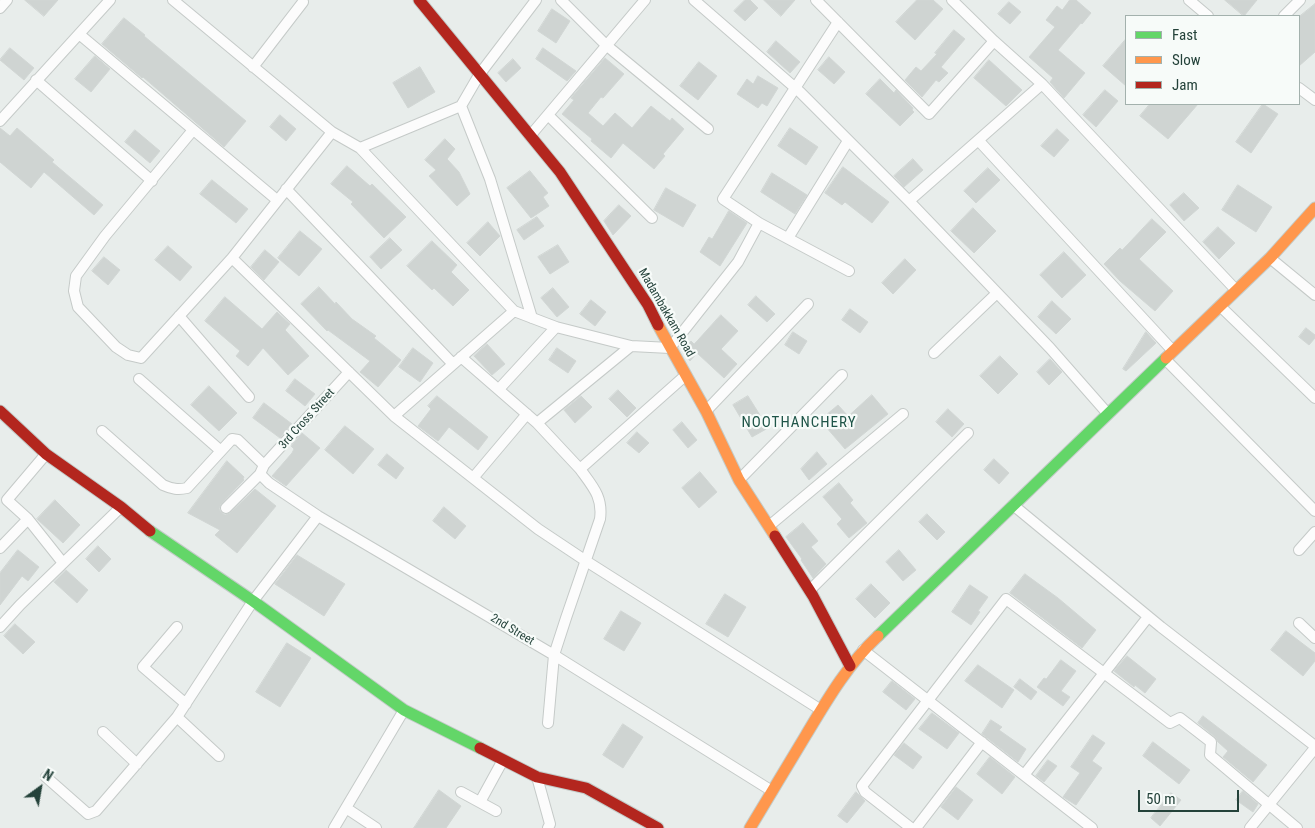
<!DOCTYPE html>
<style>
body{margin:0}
#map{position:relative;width:1315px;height:828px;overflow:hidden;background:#e8edeb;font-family:"Roboto Condensed",sans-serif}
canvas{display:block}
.legend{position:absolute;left:1125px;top:15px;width:175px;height:90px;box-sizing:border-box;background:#f7fbf9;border:1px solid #a3b1ad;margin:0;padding:6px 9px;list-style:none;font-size:15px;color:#24423a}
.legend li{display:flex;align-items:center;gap:10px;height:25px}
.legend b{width:25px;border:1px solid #a3b1ad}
.north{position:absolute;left:15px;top:763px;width:50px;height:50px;-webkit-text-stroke:4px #f7fbf9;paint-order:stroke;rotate:32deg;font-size:14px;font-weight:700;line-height:20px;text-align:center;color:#24423a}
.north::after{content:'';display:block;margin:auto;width:18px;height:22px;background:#24423a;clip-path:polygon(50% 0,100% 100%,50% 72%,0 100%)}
.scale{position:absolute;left:1138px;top:790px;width:101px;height:22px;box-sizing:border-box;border:2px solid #24423a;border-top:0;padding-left:6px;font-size:15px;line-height:18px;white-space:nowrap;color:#24423a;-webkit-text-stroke:4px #f7fbf9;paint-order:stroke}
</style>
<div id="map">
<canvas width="1315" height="828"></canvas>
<ul class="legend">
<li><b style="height:6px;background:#63d668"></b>Fast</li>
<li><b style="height:6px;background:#ff974d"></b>Slow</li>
<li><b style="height:6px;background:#b3261e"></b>Jam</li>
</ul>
<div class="north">N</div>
<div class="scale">50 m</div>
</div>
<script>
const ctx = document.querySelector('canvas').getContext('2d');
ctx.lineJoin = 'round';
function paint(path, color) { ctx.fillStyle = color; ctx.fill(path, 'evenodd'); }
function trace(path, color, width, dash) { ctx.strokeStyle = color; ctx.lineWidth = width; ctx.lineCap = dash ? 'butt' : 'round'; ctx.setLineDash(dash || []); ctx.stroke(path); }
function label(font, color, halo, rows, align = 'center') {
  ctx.font = font + ' "Roboto Condensed",sans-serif'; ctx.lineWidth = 4.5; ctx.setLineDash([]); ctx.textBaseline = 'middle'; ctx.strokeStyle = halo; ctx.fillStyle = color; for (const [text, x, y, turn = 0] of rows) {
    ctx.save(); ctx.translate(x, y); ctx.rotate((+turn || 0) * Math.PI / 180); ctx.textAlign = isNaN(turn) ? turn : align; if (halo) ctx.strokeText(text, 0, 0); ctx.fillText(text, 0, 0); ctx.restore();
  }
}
const building = new Path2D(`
 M25,0H58L44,16Z
 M745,0H750L758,8L745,21L734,11Z
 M764,0H795L781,16Z
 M917,0H933L943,9L915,40L896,22Z
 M1070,0H1076L1091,13L1082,24L1081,23L1058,50L1085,73L1064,98L1050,82L1053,78L1029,57L1055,27L1046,20L1057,6L1062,10Z
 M1225,0H1257L1244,16Z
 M1009,2L1021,12L1010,24L998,14Z
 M1315,4V52L1299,66V17Z
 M552,9L570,21L556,43L538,31Z
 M124,18L145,35L144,36L246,121L224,147L143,77L142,78L102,44Z
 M954,30L965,39L941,67L948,73L939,82L936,80L922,97L905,80L916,67L921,71L937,54L935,53Z
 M1126,39V86L1103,66Z
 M776,41L800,62L790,73L767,52Z
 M10,48L34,68L24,80L0,60Z
 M543,48L576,71L567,81L536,59Z
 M95,56L110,69L91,92L75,79Z
 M829,57L845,72L834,84L818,70Z
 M605,58L624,74L603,98L601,97L588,113L603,126L615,113L632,128L651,106L670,121L672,118L684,129L663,154L665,156L654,169L623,143L611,158L591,141L592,139L562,114L574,100L571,98Z
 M513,59L521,68L506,82L498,73Z
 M989,60L1022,90L1006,106L974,78Z
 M699,62L717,76L698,100L680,86Z
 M420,67L435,92L408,108L393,83Z
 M758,76L778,88L767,106L762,103L758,108L737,94L747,79L753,84Z
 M880,79L894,93L896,90L913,108L912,110L914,112L900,126L866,94Z
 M1105,90L1118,101L1096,127L1083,115Z
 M1150,104H1198L1168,139L1140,116Z
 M1263,104L1278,114L1251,153L1236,142Z
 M280,115L296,129L286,141L270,127Z
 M0,128L10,136L17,128L54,160L52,162L103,205L94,215L44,172L31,188L0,162Z
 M790,128L818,147L806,165L778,146Z
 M1057,129L1069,140L1054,157L1041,146Z
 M135,130L160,151L150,163L125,142Z
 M445,139L455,149L447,159L459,172L470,194L457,206L429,176L436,170L425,160Z
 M913,159L923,170L904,187L894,176Z
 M347,166L370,186L372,184L406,217L384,238L351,204L353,202L331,184Z
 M843,167L889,202L872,223L845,202L842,205L825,193Z
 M988,168L1000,180L976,203L964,191Z
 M530,171L548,193L543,197L549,206L531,218L507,188Z
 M772,173L807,195L795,214L761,192Z
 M212,180L248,209L236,223L200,194Z
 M1238,185L1272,207L1256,232L1222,210Z
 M666,188L696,205L683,227L654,210Z
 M1184,193L1199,208L1184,221L1170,205Z
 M619,205L631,216L613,235L604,221Z
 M973,208L996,231L974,253L951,231Z
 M729,211L747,223L720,266L700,252L709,237L712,239Z
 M537,217L544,226L524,240L517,230Z
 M1152,219L1166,232L1139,259L1173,291L1155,311L1120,281L1104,264L1120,248L1122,250Z
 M488,222L500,236L480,256L467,243Z
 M1218,227L1235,243L1219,259L1203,242Z
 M300,231L322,249L299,276L278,258Z
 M390,238L402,250L381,269L370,257Z
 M432,241L457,265L451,272L469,290L453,306L434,288L432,290L407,266Z
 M558,245L569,262L550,274L538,257Z
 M168,246L192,267L180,281L155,260Z
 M265,250L279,262L264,280L251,267Z
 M1064,252L1086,275L1062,298L1040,275Z
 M104,257L120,270L108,285L92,271Z
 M905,259L916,270L893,294L882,283Z
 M319,287L335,304L336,302L352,319L376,336L374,338L401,360L378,387L360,372L370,361L328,330L327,331L301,304Z
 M553,288L569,307L557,317L541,298Z
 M756,296L775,314L767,322L748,305Z
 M225,297L262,329L277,312L290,324L285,330L309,356L288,375L263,348L248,366L236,356L240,351L205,321Z
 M591,300L606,312L595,326L580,314Z
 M1052,301L1071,319L1056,334L1038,317Z
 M850,309L868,322L860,333L842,320Z
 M721,315L738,331L721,349L737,364L724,378L697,353L690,361L682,351L691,341L694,344Z
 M1306,328L1315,335V338L1309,345L1299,337Z
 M793,332L807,341L799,354L785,345Z
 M1146,332L1156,343L1126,371L1123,369Z
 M487,344L505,364L492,375L474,356Z
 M413,348L433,363L420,382L399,367Z
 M557,348L576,361L568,373L549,360Z
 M1000,356L1018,374L998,394L980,376Z
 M1050,359L1062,372L1049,385L1037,372Z
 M295,379L315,394L305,406L286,391Z
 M209,386L237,413L219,431L191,405Z
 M618,390L636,408L627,417L609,399Z
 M872,395L888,414L845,449L820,420L838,405L848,416Z
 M437,396L488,437L478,450L449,427L438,441L418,426L431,409L428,406Z
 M581,396L592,407L575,423L564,410Z
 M748,396L768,428L752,437L733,405Z
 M264,403L292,424L280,438L253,418Z
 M948,409L964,424L952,437L936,422Z
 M682,422L697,440L688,448L673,430Z
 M345,426L374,449L353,474L325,450Z
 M637,432L649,443L639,453L627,443Z
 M302,433L320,448L286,486L272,476L292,453L294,449L291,446Z
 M817,452L827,464L809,480L801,469Z
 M387,454L404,468L396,479L378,465Z
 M994,459L1009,473L999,484L984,470Z
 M227,461L244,477L243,479L244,480L221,504L219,509L222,513L225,515L230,513L255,489L276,506L237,553L215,535L220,530L188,513Z
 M700,472L717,492L699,508L682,488Z
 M839,483L853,500L850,503L867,523L849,538L837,524L842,519L823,497Z
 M55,500L80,525L63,543L37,519Z
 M444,507L466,526L455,539L433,521Z
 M927,514L945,532L937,540L919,522Z
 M803,523L818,541L811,547L826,564L813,578L801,560L802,559L786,537Z
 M98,546L111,559L99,572L86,559Z
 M18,550L39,567L28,581L22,576L0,605V573Z
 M899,550L916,570L903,581L886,562Z
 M297,555L345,584L324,616L275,584Z
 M66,570L88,590L77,603L54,582Z
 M1025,574L1058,598L1096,630L1082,648L1010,593Z
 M871,584L890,603L875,618L856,599Z
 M970,585L988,597L978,611L980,612L971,625L952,612Z
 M725,594L746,607L728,637L706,624Z
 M621,611L641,623L624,651L604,639Z
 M15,624L35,642L23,654L4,636Z
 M1286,631L1315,653V661L1303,676L1271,650Z
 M287,643L311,658L280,707L256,692Z
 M1127,656L1156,679L1145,693L1135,685L1134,687L1114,671Z
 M1061,660L1076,671L1061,691L1070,697L1063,706L1037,687L1044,678L1046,679Z
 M978,665L1014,690L1002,708L965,681Z
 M1020,679L1037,692L1031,700L1014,687Z
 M892,681L915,699L906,710L883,692Z
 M932,713L959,733L947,749L919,729Z
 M1203,716L1267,765L1253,782L1223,757L1228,751L1218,742L1215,737L1198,723Z
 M991,720L1002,727L999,730L1026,749L1018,762L982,734Z
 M623,724L643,737L623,768L603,755Z
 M1093,735L1105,743L1092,761L1102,768L1076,805L1063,797L1080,773L1071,767Z
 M1153,742L1190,770L1179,784L1143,756Z
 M904,743L922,757L913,769L894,755Z
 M990,757L1015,777L1002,794L977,774Z
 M1048,760L1057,766L1044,782L1036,776Z
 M956,787L973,800L958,820L941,807Z
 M439,790L461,806L446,828H414Z
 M1243,791L1258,804L1253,812L1236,800Z
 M856,792L865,801L847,823L838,816Z
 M1171,793L1181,800L1160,826L1151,818Z`);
paint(building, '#cfd4d2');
trace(building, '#d1d6d4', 1);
const street = new Path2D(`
 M173,0L332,132L360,148L461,106L479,75L536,0
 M561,0L606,45L708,129
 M694,0L800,92L909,201L1050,348L1108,414
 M816,0L929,114L994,41
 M952,0L994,41L1042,84L1236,290
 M1189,0L1208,16
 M0,8L7,0
 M1284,16L1300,0
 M838,22L723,199L759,223L849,271
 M79,34L277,200
 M253,67L303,2
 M36,80L152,181
 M1299,88L1315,100
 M461,106L490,179L532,318
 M548,115L652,218
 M0,121L110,0
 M193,130L105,236L76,276L74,291L78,307L116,347L128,355L141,358L232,258L332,132
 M530,136L645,0
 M979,141L1173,351
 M360,148L514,311
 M286,189L453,364
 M909,201L1042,84
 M788,238L848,141
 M232,258L394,416L538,529L586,561L821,710
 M1270,258L1315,295
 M1220,306L1315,398
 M179,316L249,397
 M934,353L997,293
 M461,357L537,423L580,469
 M1165,359L1315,511
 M349,372L264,465L260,474L269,483L318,516L554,655L772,791
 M139,379L221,451
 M499,389L556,327
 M706,411L808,304
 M394,416L514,311L556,327L631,346L670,348L738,262L759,223
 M537,423L631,346
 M102,431L163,485C172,489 178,490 187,488L232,439L238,440L264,465
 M46,454L7,500L28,519L63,563
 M473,478L527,414
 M739,480L842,375
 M1013,505L1161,627L1315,746
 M226,508L260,474
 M769,526L903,414
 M0,548L28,519
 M1299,550L1315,532
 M810,590L968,433
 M1299,623L1315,638
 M0,627L20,605L121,507
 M177,627L143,667L186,704
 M863,650L1092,828
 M177,717L219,756
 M548,723L554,655L566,618L600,519C603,497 593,487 580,469L686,375
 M103,732L137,764
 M1024,775L1148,617
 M46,777L88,814L96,811L177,717L253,601L318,516
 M537,777L550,824L548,828
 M461,792L496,811
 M480,802L503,760
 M346,808L376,828
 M334,828L404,710
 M911,828L865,792L862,786L1006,599L1170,723L1180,718L1211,742L1210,755L1297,828
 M916,828L982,742
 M1250,828L1315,748`);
const fast = new Path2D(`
 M150,531L253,601L404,710L480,748
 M878,636L1166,358`);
const slow = new Path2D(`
 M658,325L706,411L739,480L775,536
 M1166,358L1270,258L1315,208
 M750,828C769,797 787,766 806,735C827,700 848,664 878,636`);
const jam = new Path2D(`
 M419,0L560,172L648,305L658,325
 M0,411L46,454L121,507L150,531
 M775,536L813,596L850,666
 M480,748L537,777L586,788L658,828`);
trace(street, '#c5cac8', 12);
trace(fast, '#c3cbc8', 13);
trace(slow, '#c3cbc8', 13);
trace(jam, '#c3cbc8', 13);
trace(street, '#fcfcfc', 10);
trace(fast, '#63d668', 11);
trace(slow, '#ff974d', 11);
trace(jam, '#b3261e', 11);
label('12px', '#24423a', '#f7fbf9', [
 ["Madambakkam Road",666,313,60],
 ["3rd Cross Street",307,419,-48],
 ["2nd Street",512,630,31]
]);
ctx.letterSpacing = '1px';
label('15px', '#1f5548', '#f7fbf9', [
 ["NOOTHANCHERY",799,423]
]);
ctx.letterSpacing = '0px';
</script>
